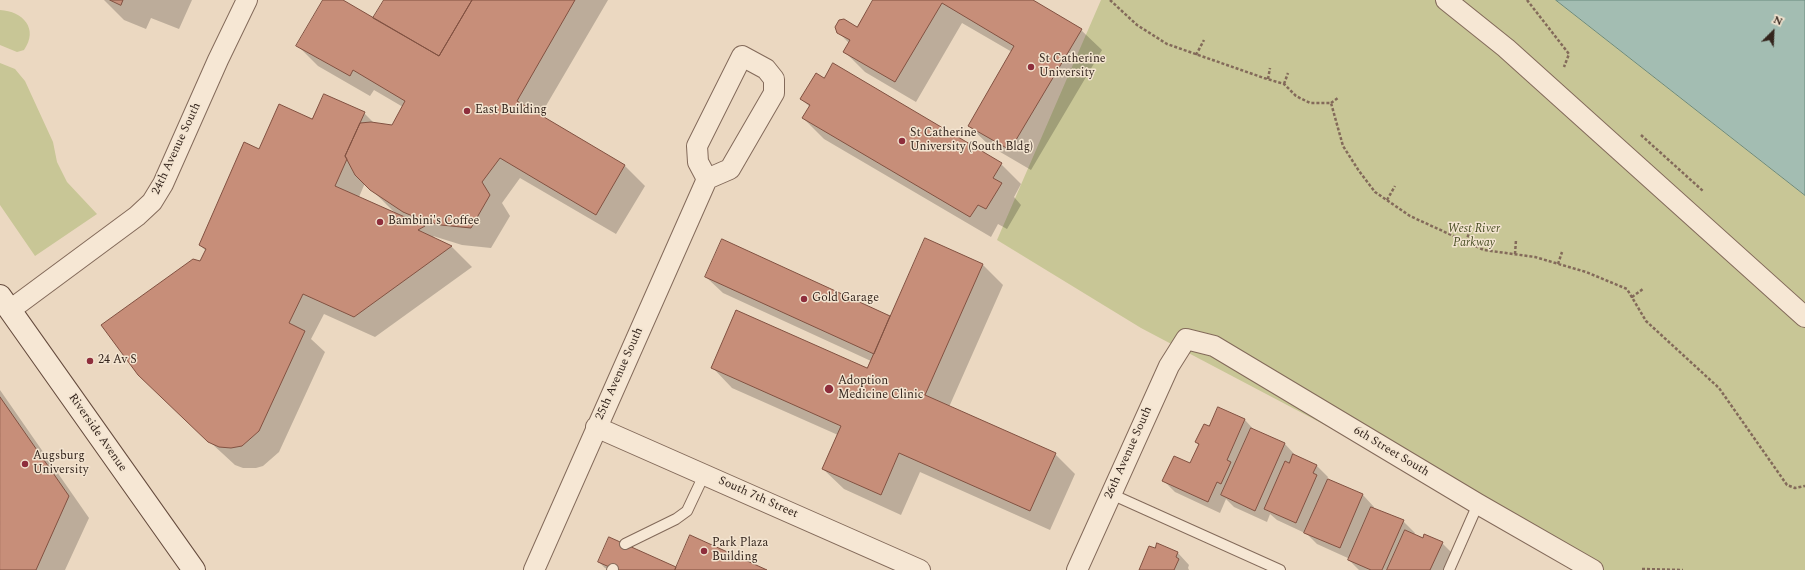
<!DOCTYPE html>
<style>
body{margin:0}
#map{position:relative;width:1805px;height:570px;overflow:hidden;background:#ebd8c1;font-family:Spectral,serif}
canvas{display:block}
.north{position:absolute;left:1753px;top:12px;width:40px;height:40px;-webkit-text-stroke:3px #f3e4d0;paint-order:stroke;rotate:24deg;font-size:11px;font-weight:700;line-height:16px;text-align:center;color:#34251d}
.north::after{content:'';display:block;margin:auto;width:14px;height:18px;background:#34251d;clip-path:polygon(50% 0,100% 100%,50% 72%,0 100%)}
</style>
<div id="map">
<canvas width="1805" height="570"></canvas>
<div class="north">N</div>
</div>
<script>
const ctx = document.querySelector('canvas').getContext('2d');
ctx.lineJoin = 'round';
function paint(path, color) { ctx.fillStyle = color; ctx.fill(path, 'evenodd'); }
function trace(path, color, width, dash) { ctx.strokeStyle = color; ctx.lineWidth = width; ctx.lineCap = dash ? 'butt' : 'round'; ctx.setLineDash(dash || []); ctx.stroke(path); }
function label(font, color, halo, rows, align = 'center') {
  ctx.font = font + ' Spectral,serif'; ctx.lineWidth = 3; ctx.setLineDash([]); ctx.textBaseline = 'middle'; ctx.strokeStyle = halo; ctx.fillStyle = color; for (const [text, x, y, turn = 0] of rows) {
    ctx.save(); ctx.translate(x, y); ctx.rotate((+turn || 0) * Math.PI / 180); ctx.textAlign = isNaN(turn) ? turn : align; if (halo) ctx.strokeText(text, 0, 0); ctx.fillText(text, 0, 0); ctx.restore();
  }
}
paint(new Path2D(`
 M1101,0H1556L1805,195V570H1600L1141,328L997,240Z
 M0,10C23,11 39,29 24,50L17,52L0,45Z
 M0,63L15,69L25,81L53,142L57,162L67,182L97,214L35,256L0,205Z`), '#c8c696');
const water = new Path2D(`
 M1556,0H1805V195Z`);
paint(water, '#a3bdb2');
trace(water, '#6b8b7e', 1);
paint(new Path2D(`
 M104,0H192L179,29L151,18L146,29L124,20Z
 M324,0H342L373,19L385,0H608L540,116L624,165L645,186L616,234L520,178L502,203L510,216L491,248L462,245L433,236L438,241L452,247L472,267L375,337L324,314L311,339L325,352L279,452L263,466L256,468H243L235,465L160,396L200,263L206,251L200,245L259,150L313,120L364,113L374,123L392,126L403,107L374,90L370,96L318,66L298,46ZM365,183L395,213L359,197Z
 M874,0H1031L1081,30L1102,50L1031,170L990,146L969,126L1012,52L962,23L916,102L865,72L844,51L849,43L838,32L857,28Z
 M824,80L1001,164L1021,184L1014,197L1021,205L1007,229L998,224L991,237L824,139L803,118L810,107L801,99Z
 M925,239L983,265L1003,285L949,407L1055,454L1075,474L1050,530L920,472L901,515L844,489L823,469L838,435L732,388L712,367L868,369L871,361L723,293L706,277L723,241L891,318Z
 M0,390L89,518L65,570H0Z
 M1219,408L1245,420L1255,431L1285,444L1296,456L1316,465L1328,477L1327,479L1363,495L1374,507V509L1403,521L1415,533L1414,535L1423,539L1442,543L1454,555L1447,570H1359L1349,560L1350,559L1317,544L1307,534L1277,520L1270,514L1267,522L1234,507L1226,499L1220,513L1175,492L1164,481L1190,464L1199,445L1196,442L1210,427Z
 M609,538L676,568L765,570H610L605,568L599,562Z
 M1178,553L1189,565L1188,568L1189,570H1140Z`), '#0003');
const building = new Path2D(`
 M110,0H123L121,5Z
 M323,0H343L439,56L472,0H575L517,101L625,165L596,215L500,158L482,182L490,195L471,228L441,225L422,220L403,212L370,190L355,175L345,156L360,123L371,122L392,125L405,101L353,70L350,76L296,46Z
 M384,0H472L439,56L373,18Z
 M873,0H1033L1082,29L1010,150L968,126L1014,46L942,3L895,82L843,52L850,40L837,33L835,27L839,20L844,19L857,27Z
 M833,63L1002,163L993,178L1002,183L986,209L978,205L970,217L802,118L810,105L800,99L816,73L824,78Z
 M324,94L365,112L345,156L347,159L335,186L425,226L418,230L452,246L354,317L303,294L289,323L305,331L259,431L242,446L231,448L219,447L208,442L138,375L101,325L193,259L200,261L206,249L199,245L244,142L259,149L279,104L312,119Z
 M925,238L983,264L925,395L1056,453L1030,511L899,453L881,495L822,469L841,426L711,368L736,310L867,368Z
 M722,239L890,316L874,354L705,277Z
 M0,397L69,496L36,570H0Z
 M1218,407L1245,419L1227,460L1231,462L1221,484L1217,482L1208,502L1162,481L1174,456L1190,463L1199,444L1195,442L1204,424L1209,426Z
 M1251,428L1285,443L1255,511L1221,495Z
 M1293,454L1317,465L1313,473L1317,475L1296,523L1264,509L1285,461L1289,463Z
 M1328,479L1363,494L1340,548L1304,533Z
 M1371,507L1404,520L1382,570H1371L1348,560Z
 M1405,530L1423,538L1424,534L1443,542L1430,570H1387Z
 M690,535L767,570H675Z
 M609,537L676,567L675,570H616L598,562Z
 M1157,543L1178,552L1176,557L1179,559L1174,570H1139L1149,546L1155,548Z`);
paint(building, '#c78e79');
trace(building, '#815141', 1);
const lane = new Path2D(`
 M1111,494L1280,570
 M625,544L676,519L687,511L704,475
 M612,570L613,569
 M1449,570L1478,504`);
const street = new Path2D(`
 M1446,0L1506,48L1805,317
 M10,310L137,216L152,202L163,184L218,60L247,0
 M596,427L920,570
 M534,570L707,179L730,169L774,93V79L766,69L742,56L697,146L698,162L707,179
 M1077,570L1169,366L1186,339L1214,346L1478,504L1593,570`);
const secondary = new Path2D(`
 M0,296L194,570`);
trace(lane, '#836a5a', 12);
trace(street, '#836a5a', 22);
trace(secondary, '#654b3d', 24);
trace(new Path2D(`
 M1110,0L1137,25L1167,44L1264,78L1284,84L1296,96L1310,103H1331L1343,146L1359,171L1375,192L1410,216L1484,250L1535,257L1586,272L1627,289L1646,321L1719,388L1787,485L1795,488L1805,486
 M1527,0L1569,54L1564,67
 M1196,55L1204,40
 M1268,79L1270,68
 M1284,84L1288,73
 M1331,103L1338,98
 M1641,135L1703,191
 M1387,200L1395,186
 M1466,242L1471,227
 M1515,254L1516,240
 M1558,264L1562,252
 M1632,297L1643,289
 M1642,569L1683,570`), '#836a5a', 2.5, [3, 2]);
trace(lane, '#f6e7d4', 10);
trace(street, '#f6e7d4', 20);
trace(secondary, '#f6e7d4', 22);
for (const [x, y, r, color] of [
 [1031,67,4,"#8e2e3c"],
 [467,111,4,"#8e2e3c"],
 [902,141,4,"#8e2e3c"],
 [380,222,4,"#8e2e3c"],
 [804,299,4,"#8e2e3c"],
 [90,361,4,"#8e2e3c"],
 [829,389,5,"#8e2e3c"],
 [25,464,4,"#8e2e3c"],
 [704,551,4,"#8e2e3c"]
]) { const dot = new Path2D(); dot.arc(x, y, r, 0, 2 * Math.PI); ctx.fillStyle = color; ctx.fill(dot); trace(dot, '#f3e4d0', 1.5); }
label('12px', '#34251d', '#f3e4d0', [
 ["St Catherine",1039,60],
 ["University",1039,74],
 ["East Building",475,111],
 ["St Catherine",910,134],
 ["University (South Bldg)",910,148],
 ["Bambini's Coffee",388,222],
 ["Gold Garage",812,299],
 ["24 Av S",98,361],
 ["Adoption",838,382],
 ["Medicine Clinic",838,396],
 ["Augsburg",33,457],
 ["University",33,471],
 ["Park Plaza",712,544],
 ["Building",712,558]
], 'left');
label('12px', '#34251d', '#f3e4d0', [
 ["24th Avenue South",177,149,-65],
 ["25th Avenue South",620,374,-66],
 ["Riverside Avenue",97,433,55],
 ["6th Street South",1391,452,31],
 ["26th Avenue South",1129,453,-66],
 ["South 7th Street",758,498,24]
]);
label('italic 12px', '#4a4f25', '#f3e4d0', [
 ["West River",1474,230],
 ["Parkway",1474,244]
]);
</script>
